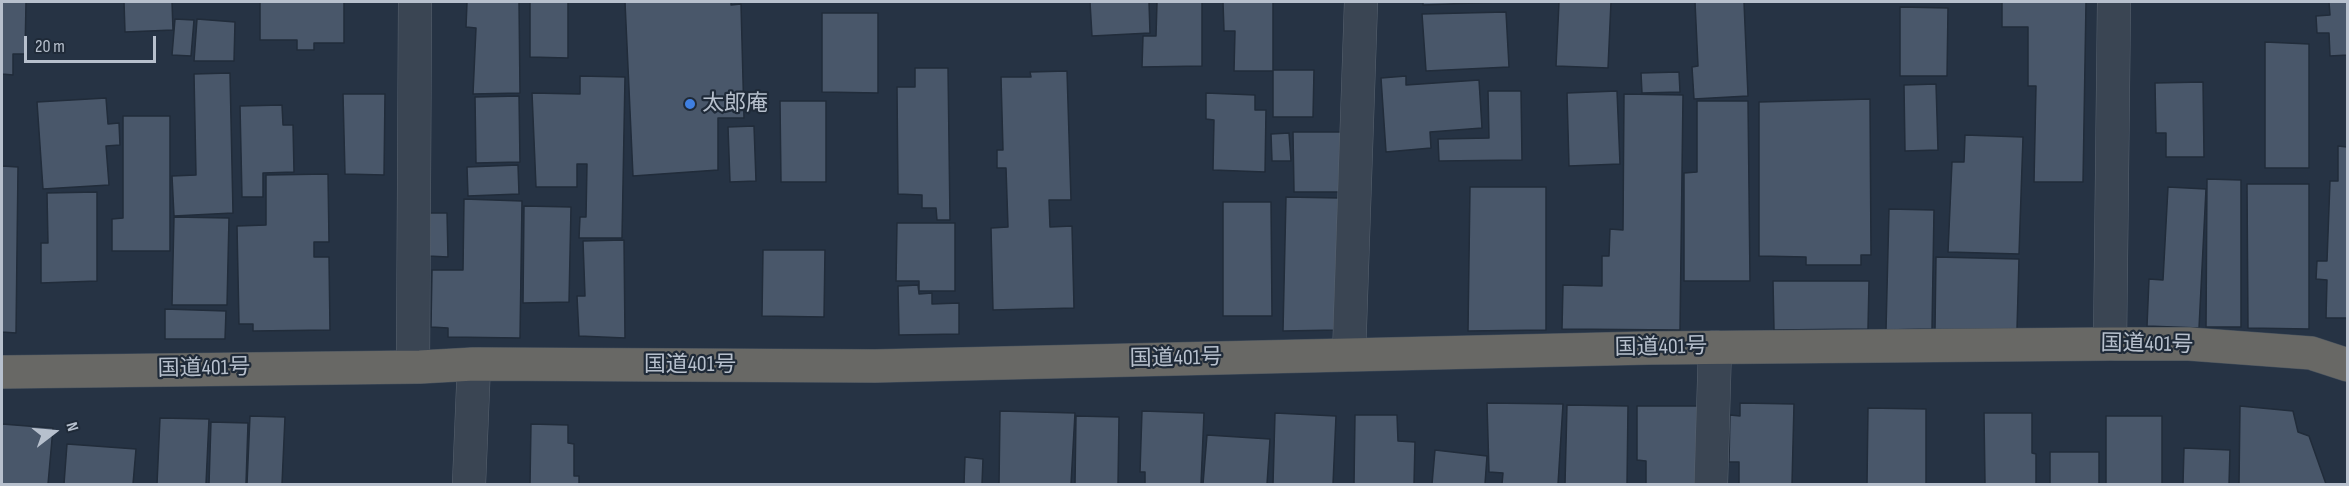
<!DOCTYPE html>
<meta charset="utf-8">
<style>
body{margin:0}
#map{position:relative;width:2349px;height:486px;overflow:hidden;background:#263344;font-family:"Sofia Sans Condensed",sans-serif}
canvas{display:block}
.frame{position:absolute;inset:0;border:3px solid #b7c0cd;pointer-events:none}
.north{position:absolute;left:24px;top:402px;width:60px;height:60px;-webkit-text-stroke:4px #1f2a38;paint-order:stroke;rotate:74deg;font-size:16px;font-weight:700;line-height:24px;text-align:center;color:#b7c0cd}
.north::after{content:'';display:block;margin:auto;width:21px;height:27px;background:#b7c0cd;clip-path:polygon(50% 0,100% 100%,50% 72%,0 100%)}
.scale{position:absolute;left:24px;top:36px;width:132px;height:27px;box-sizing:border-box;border:3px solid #b7c0cd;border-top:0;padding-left:8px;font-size:18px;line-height:21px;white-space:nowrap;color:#b7c0cd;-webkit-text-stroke:4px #1f2a38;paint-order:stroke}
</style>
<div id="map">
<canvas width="2349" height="486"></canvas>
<div class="frame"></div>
<div class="north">N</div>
<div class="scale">20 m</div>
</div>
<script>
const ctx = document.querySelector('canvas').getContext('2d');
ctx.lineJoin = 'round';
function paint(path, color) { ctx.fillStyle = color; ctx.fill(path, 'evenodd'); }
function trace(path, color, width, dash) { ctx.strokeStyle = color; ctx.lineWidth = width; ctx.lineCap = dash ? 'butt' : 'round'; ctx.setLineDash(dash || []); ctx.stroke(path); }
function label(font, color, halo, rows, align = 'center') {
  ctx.font = font + ' "Sofia Sans Condensed","Noto Sans JP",sans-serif'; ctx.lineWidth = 4.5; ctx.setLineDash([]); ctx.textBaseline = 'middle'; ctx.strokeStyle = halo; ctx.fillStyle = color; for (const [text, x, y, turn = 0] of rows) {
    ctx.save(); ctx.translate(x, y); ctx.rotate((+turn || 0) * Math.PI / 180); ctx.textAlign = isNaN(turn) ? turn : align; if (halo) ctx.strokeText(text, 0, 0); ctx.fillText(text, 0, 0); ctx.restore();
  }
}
const building = new Path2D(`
 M2,2H26L25,54H13V75L2,74Z
 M124,2H172L173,30L125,32Z
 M260,2H344V43H314V50H297V40H260Z
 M467,2H519L520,93L473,94L476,28L466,27Z
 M530,2H568V58L530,57Z
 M625,2H731V5L741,4L744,118H718V170L633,176Z
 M1090,2H1149L1150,33L1092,36Z
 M1157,2H1202V66L1142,67L1143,36H1156Z
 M1223,2H1273V71H1234L1235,31H1224Z
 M1423,2H1499L1423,5Z
 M1559,2H1611L1608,68L1556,66Z
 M1695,2H1744L1748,96L1694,99L1692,67L1698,66Z
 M2002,2H2086L2083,182H2034L2036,86H2028V27H2002Z
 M2329,2H2348V55L2330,56L2329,33H2317L2316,16L2330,15Z
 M1900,7L1948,8L1947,76H1900Z
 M1506,12L1509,67L1426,71L1422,14Z
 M822,13H878V93L822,92Z
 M175,19L194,20L191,56L172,55Z
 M197,19L235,22L234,61H194Z
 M2265,42L2309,44V168H2265Z
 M915,68H948L950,220H937L936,208H922V195L898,194L897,87H915Z
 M1273,70H1314L1313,117H1273Z
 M1067,71L1071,200H1049L1050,227L1072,226L1074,308L993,310L991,228L1008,227L1006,168H997V150H1003L1001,77H1031L1030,72Z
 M1679,72L1680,92L1642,93L1641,73Z
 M230,73L233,213L174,216L172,176L196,175L194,74Z
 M580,76L625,77L622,238H579L580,217H586L587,164H577V187H536L532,93L580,94Z
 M1406,76V85L1479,80L1482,128L1430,132L1431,148L1386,152L1381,78Z
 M2203,82L2204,157H2166V133H2156L2155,83Z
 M1936,84L1938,150L1905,151L1904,85Z
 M1488,91H1521L1522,160L1439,161L1438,139L1489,138Z
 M1617,91L1620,164L1569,166L1567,93Z
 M1206,93L1255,95V110H1266L1265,172L1213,170L1214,120L1206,119Z
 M343,94H385L384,175L345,174Z
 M1624,94L1683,95L1680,330L1562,329L1563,285L1602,286V256H1609L1610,229L1623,230Z
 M519,96L520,162L476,163L475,97Z
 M106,98L108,124L119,123L120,145L106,146L109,185L43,189L37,102Z
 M1870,99L1871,255H1861V265H1806V257L1759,256V102Z
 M780,101H826V182H781Z
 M1697,101H1748L1750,281H1684V173L1697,172Z
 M282,105L283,125H293L294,172L263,173V197H242L240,106Z
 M123,116H170V251H112V219L123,218Z
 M2347,117H2348V318H2326L2327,280L2316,279L2317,261H2327L2330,181H2338V146L2347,147Z
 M754,126L756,181L730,182L728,127Z
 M1293,132H1341L1342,192H1294Z
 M1289,133L1291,161H1272L1271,134Z
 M1965,135L2023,137L2019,254L1948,252L1952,162H1964Z
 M518,165L519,194L468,196L467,167Z
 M2,166L18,167L16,333L2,332Z
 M328,174L329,242H314V257H329L330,330L253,331V324H239L237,226L266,225V175Z
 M2207,179L2241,180V327H2206Z
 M2247,184H2309V329L2248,328Z
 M1470,187H1546V330L1468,331Z
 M2168,187L2206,189L2199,328L2147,326L2149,279L2163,280Z
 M97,192V281L41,283V243H48L47,193Z
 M1286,197L1340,198L1338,330L1283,331Z
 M464,199L522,201L520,338L448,337V328L431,327L432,270H463Z
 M1223,202H1271L1272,316H1223Z
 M524,206L571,207L569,302L523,303Z
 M1889,209L1934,210L1932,329L1886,330Z
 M428,213H447L448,257L428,256Z
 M174,217L229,218L227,305H172Z
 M897,223H955V291H919V281H896Z
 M624,240L625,338L579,336L577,296H585L583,241Z
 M763,250H825L824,317L762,316Z
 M1936,257L2019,259L2017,329L1935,330Z
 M1773,281H1869L1868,329L1774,330Z
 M918,285L919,294L932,293V304L959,303V334L899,335L898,286Z
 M165,309L226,311L225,339H165Z
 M1487,403L1563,404L1558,484H1502L1503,473L1489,472Z
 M1740,403L1794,404L1792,484H1739V462H1729L1730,415L1740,416Z
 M1567,405L1628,406L1627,484H1565Z
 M1637,406H1702L1697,484H1646V461L1637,460Z
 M2240,406L2293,411L2298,432L2309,436L2326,484H2239Z
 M1868,408L1926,409V484H1867Z
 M1000,411L1075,413L1071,484H999Z
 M1142,411L1204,413L1201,484H1145V472H1140Z
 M1275,413L1336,416L1333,484H1273Z
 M1984,413H2032V453L2036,454V484H1985Z
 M1355,415H1397L1398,441L1415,442L1414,484H1354Z
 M250,416L285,417L282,484H247Z
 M1076,416L1119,417L1118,484H1075Z
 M2106,416H2162V484H2106Z
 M160,418L209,419L206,484H157Z
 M211,422L248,423L246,484H209Z
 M2,424L53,428L48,484H2Z
 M531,424L568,425V443L574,444V476H579V484H530Z
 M1207,435L1270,439L1267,484H1203Z
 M67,444L136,449L133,484H64Z
 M2184,448L2230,450L2229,484H2183Z
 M1435,450L1487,456L1485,484H1432Z
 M2050,452H2099V484H2050Z
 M965,457L983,459L982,484H964Z`);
paint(building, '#49576a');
trace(building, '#212c3a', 1.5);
const minor = new Path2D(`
 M2110,344L2114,2
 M1349,355L1361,2
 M1711,484L1715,347`);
const tertiary = new Path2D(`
 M413,366L415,2
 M469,484L474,364`);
const trunk = new Path2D(`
 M2,372L420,367L474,364L875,366L1649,348L2110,344H2189L2311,353L2348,365`);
trace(minor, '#586370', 34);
trace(tertiary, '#586370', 34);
trace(trunk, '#45505d', 34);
trace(minor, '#3a4553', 33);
trace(tertiary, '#3a4553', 33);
trace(trunk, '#686865', 33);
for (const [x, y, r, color] of [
 [690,104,6,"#3f7fe0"]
]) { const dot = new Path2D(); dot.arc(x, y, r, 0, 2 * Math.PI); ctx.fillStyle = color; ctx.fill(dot); trace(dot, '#1f2a38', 2); }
label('22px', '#b7c0cd', '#1f2a38', [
 ["太郎庵",702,104]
], 'left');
label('22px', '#b7c0cd', '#1f2a38', [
 ["国道401号",2147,345,1],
 ["国道401号",1661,348,-1],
 ["国道401号",1176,359,-1],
 ["国道401号",690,365],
 ["国道401号",204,369,-1]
]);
</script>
